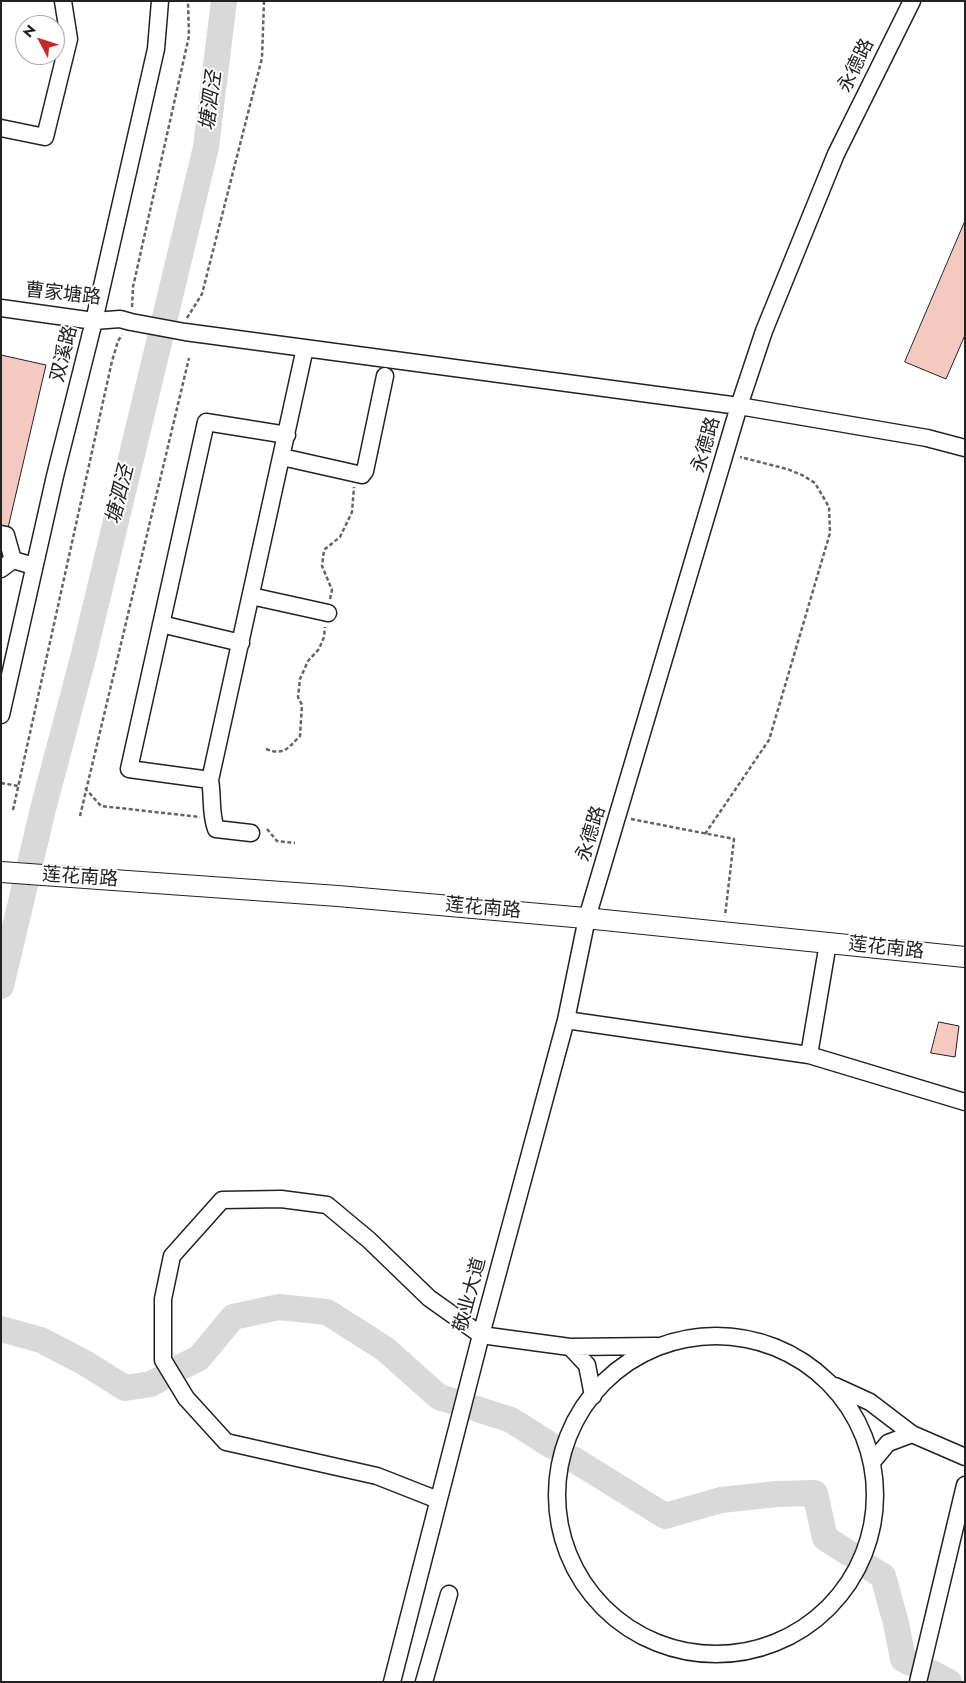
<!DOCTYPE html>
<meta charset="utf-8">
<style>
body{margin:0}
#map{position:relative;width:966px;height:1683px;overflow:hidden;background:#fff;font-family:Jost,sans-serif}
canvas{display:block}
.frame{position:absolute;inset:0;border:2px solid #222;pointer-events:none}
.north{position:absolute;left:15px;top:15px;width:50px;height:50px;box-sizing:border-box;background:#fff;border:1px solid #a7a7a7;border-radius:50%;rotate:310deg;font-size:14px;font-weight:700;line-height:20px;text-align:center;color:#222}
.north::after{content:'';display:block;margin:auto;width:18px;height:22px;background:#c62828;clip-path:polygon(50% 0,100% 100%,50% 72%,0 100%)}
</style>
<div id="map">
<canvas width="966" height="1683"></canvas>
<div class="frame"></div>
<div class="north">N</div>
</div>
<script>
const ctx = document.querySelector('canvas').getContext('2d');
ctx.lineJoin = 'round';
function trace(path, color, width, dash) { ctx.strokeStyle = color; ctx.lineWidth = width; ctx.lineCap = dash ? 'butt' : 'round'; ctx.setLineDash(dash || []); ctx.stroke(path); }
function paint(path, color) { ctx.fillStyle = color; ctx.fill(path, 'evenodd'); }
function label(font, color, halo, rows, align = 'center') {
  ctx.font = font + ' Jost,"Noto Sans SC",sans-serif'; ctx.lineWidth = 4; ctx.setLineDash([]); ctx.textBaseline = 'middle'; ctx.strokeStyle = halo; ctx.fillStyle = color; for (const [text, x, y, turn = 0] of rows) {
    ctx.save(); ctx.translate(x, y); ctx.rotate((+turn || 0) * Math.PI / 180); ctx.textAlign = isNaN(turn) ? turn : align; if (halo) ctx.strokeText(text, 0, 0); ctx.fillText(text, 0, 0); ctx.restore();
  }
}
trace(new Path2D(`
 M1,986L43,809L83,658L206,147L224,1
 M1,1329L41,1340L85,1363L125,1388L151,1384L160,1379
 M181,1367L199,1358L233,1317L279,1307L327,1312L385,1349L439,1397L452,1401
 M474,1408L511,1420L552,1446
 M573,1459L665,1516L721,1500L777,1494L815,1493L825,1538L850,1554
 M870,1568L883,1576L896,1623L903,1659L910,1663
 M932,1673L949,1682`), '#d9d9d9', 26);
const building = new Path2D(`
 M965,221V335L946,379L905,362Z
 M1,355L46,365L8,528L1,527Z
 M939,1022L959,1026L955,1057L931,1053Z`);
paint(building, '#f3c9c0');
trace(building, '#222', 1);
const minor = new Path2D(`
 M1,128L45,137L69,39L63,1
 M1,308L94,321L120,319L131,322L185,332L739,406L927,438L965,448
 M282,457L362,475L365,471L385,376
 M1,534L6,535L13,560
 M1,569L13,560L34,566
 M251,596L328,613
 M161,624L241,643
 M1,715L55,476L94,321L156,49L160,1
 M210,780L129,769L206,422L287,435
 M251,833L216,829C210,813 213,796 210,780L305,348
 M566,1020L809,1055L828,943
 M809,1055L965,1102
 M557 1495a159 159 0 1 1 318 0a159 159 0 1 1-318 0Z
 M570,1347L587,1365L593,1396
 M835,1386L870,1402L912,1434L965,1457
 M873,1461L888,1443L912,1434
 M438,1500L377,1476L226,1442L186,1398L163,1360V1299L172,1256L222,1200L281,1199L327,1205L369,1240L429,1298L481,1335L570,1347L657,1346
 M392,1682L481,1335L566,1020L587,918L739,406L764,331L836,154L912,1
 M424,1682L449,1594
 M918,1682L965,1485`);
const major = new Path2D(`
 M1,872L338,896L585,918L965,957`);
trace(minor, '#222', 19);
trace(major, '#222', 22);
trace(new Path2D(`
 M132,307L133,287L189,36L188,1
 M187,318L202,294L262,58L264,1
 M330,599L332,590L322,566L324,550L340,537L352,512L354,487
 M266,749C284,756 288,748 300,736L302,705L298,697L300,679L308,661L319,649L324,637L325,627
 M1,783L18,786
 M85,788L101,806L200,817
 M13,810L112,361L118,341L122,335
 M80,816L189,358
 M631,819L734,839L725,916
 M267,829L277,841L295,843
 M705,834L769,740L830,533L829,507L815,483L802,475L787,469L740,457`), '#646464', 2.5, [4, 2.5]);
trace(minor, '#fff', 16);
trace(major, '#fff', 20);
label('19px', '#222', '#fff', [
 ["永德路",857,66,-64],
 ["曹家塘路",63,295,6],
 ["双溪路",65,354,-76],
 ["永德路",707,445,-74],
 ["永德路",592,834,-73],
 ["莲花南路",80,878,4],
 ["莲花南路",483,909,5],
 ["莲花南路",886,949,6],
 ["敬业大道",471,1295,-75]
]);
label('italic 20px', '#222', '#fff', [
 ["塘泗泾",212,101,-83],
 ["塘泗泾",121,495,-76]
]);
</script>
